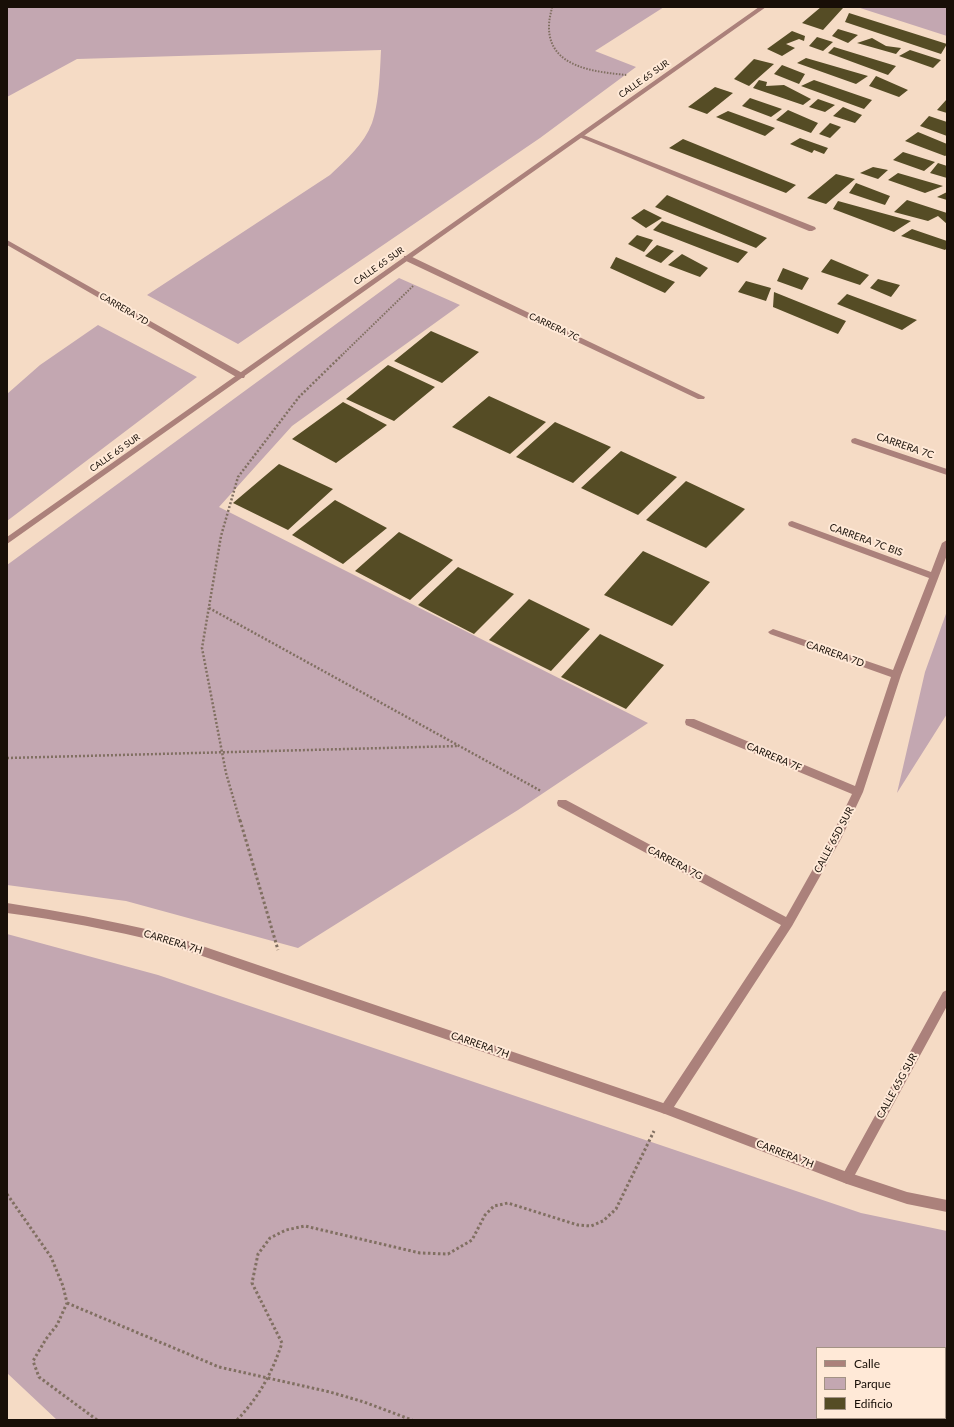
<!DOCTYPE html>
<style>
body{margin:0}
#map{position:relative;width:954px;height:1427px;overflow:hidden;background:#f5dbc5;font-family:Lato,sans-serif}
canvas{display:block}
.frame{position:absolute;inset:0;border:8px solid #180f07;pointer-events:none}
.legend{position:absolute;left:816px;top:1347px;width:130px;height:72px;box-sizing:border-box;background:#ffe9d7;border:1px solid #a39284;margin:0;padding:5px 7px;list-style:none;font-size:12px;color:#180f07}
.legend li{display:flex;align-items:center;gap:8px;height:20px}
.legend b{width:20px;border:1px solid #a39284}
</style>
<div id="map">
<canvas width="954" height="1427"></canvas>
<div class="frame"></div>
<ul class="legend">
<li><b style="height:5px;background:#ab817b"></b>Calle</li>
<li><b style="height:11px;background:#c3a7b1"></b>Parque</li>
<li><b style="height:11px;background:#554c25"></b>Edificio</li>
</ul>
</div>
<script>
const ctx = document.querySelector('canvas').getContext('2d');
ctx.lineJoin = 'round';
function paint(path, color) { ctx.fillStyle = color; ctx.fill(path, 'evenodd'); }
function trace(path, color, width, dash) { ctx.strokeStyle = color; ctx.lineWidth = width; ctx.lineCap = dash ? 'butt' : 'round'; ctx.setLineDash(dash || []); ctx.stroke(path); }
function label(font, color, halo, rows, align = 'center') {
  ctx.font = font + ' Lato,sans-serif'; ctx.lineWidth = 4; ctx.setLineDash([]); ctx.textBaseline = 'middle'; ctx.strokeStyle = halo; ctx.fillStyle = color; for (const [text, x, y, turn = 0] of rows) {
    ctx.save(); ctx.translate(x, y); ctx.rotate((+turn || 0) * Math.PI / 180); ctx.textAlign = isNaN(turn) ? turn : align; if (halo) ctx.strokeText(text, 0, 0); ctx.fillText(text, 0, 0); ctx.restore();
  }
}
paint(new Path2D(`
 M7,7H664L595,51L636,67L540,138L238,344L147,295L330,175C346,160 364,144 372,123C379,104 380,71 381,50L77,59L7,97Z
 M857,7H943L947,8V36Z
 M399,278L460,305L292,426L219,507L648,723L518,810L298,948L126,901L7,885V565Z
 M98,325L197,377L7,521V394L40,365Z
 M947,611V714L897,793L925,672Z
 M7,934L158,975L861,1213L947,1231V1420H57L7,1373ZM817,1348H945V1418H817Z`), '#c3a7b1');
paint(new Path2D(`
 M821,7L843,8L823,30L802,23Z
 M849,13L947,44L941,54L845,22Z
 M838,29L858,35L848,43L832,36Z
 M792,31L805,36L804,41L799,39L786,44L795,48L782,56L767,49Z
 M817,37L833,42L823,51L809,46Z
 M872,38L886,46L901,48L896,54L857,43Z
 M834,47L896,66L888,75L828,53Z
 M910,50L941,60L933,68L899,56Z
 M806,58L868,76L856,84L797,63Z
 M754,59L774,64L749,86L734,79Z
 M782,65L805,74L799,84L774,74Z
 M876,76L908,90L899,97L869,86Z
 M759,80L767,82L766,86L784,85L811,99L803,105L753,88Z
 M814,80L872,100L864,109L801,86Z
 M715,87L733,93L707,114L688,107Z
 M750,98L782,109L771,117L742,106Z
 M818,99L835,105L825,112L809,107Z
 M947,99V113L937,110Z
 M843,107L862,115L855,123L833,116Z
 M788,110L818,123L811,133L776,120Z
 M728,111L775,128L765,136L716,117Z
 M929,116L947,122V136L920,126Z
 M830,123L841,127L830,138L819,134Z
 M918,132L947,144V155L945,156L905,141Z
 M800,138L828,148L824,154L814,150L812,153L790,144Z
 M683,139L796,185L786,193L669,148Z
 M903,152L935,162L924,171L893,160Z
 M938,163L947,166V178L930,173Z
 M873,167L888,170L878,179L860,173Z
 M898,173L943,186L925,193L888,180Z
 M836,174L855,179L826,204L807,198Z
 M856,183L890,196L885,205L849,193Z
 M947,192V200L937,197Z
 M667,195L767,238L756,248L655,207Z
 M907,200L947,213V224L938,216L928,221L894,212Z
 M838,201L911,221L894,232L833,209Z
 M644,209L662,218L646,228L631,218Z
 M662,221L748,252L738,263L653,230Z
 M912,229L947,241V248L945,250L901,236Z
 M637,235L653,240L644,252L628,244Z
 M657,245L674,251L661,263L645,256Z
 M682,254L708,268L700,277L668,265Z
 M616,257L675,282L665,293L610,268Z
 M831,259L869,275L860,285L821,272Z
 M783,268L809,278L802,290L777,281Z
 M878,279L900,285L891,297L870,288Z
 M746,281L771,288L766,301L738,292Z
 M774,292L846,321L838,334L773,307Z
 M847,294L917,320L902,330L837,304Z
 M431,331L479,352L442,383L394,361Z
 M388,365L435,387L394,421L346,399Z
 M489,396L546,422L510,454L452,427Z
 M343,402L387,425L336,463L292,439Z
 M555,422L611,447L573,483L516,457Z
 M621,451L677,477L638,515L581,488Z
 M279,464L333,489L288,530L233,503Z
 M686,481L745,509L706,548L646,520Z
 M335,500L387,528L343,564L292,535Z
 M399,532L453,560L410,600L355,571Z
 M643,551L710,582L672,626L604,595Z
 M458,567L514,594L474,634L418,605Z
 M529,599L590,629L551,671L489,640Z
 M600,634L664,665L626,709L561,677Z`), '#554c25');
trace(new Path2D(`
 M552,7C551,13 549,19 549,26C548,68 596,72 627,75
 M341,356L413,286`), '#806f61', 2, [1.5, 1.5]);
trace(new Path2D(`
 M209,608L541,791
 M7,758L459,746
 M240,821L226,773L202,648L221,536L238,477L299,397L342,355`), '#806f61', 2.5, [2, 2]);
trace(new Path2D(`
 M240,820L278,950
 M7,1194L51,1257L63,1286L67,1303L57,1325L46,1339L33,1361L39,1377L97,1420
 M67,1303L219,1367L330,1392L364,1402L412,1420
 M237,1420C259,1397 272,1373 282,1343L252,1283L258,1254L270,1238L286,1230L305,1226L420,1253L448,1254L472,1240L485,1215L494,1206L508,1203L578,1225L591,1226L603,1221L616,1209L654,1131`), '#806f61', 3, [2.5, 2.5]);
paint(new Path2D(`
 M581,134L815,227L816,229L812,231H809L579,137V135Z`), '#ab817b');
paint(new Path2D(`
 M7,240L244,374L245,376L244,378H238L7,245Z
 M404,256H410L705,397L704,399H698L404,260Z
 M855,438L947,469V475L852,443L851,441L852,439Z
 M792,521L931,572L942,543L947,540V555L901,675L863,792L841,839L792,926L670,1113L666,1114L662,1113L660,1109L662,1105L781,925L558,806L557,803L558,800H566L786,917L831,837L852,794L686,725L685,722L686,719H694L855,786L891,677L770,634L768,632L773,629L776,630L893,670L929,578L789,526L788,524L789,522Z
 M947,990V1006L851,1182L847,1184L843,1182L841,1178L843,1174L943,992Z`), '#ab817b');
paint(new Path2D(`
 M759,7H766L7,544V537Z
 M7,903C60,911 112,921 164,933L666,1104L847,1172L907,1192L947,1200V1212L907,1204L847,1184L665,1114L164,943C112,930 60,920 7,913Z`), '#ab817b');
label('9px', '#180f07', '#ffe9d7', [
 ["CALLE 65 SUR",644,79,-35],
 ["CALLE 65 SUR",379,266,-35],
 ["CARRERA 7D",124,309,30],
 ["CARRERA 7C",554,327,25],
 ["CALLE 65 SUR",115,453,-35]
]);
label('10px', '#180f07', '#ffe9d7', [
 ["CARRERA 7C",905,446,19],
 ["CARRERA 7C BIS",866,540,20],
 ["CARRERA 7D",835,654,19],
 ["CARRERA 7F",774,757,23],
 ["CALLE 65D SUR",834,840,-62],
 ["CARRERA 7G",675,863,28],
 ["CARRERA 7H",173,942,17],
 ["CARRERA 7H",480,1045,19],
 ["CALLE 65G SUR",897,1086,-61],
 ["CARRERA 7H",785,1154,21]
]);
</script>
